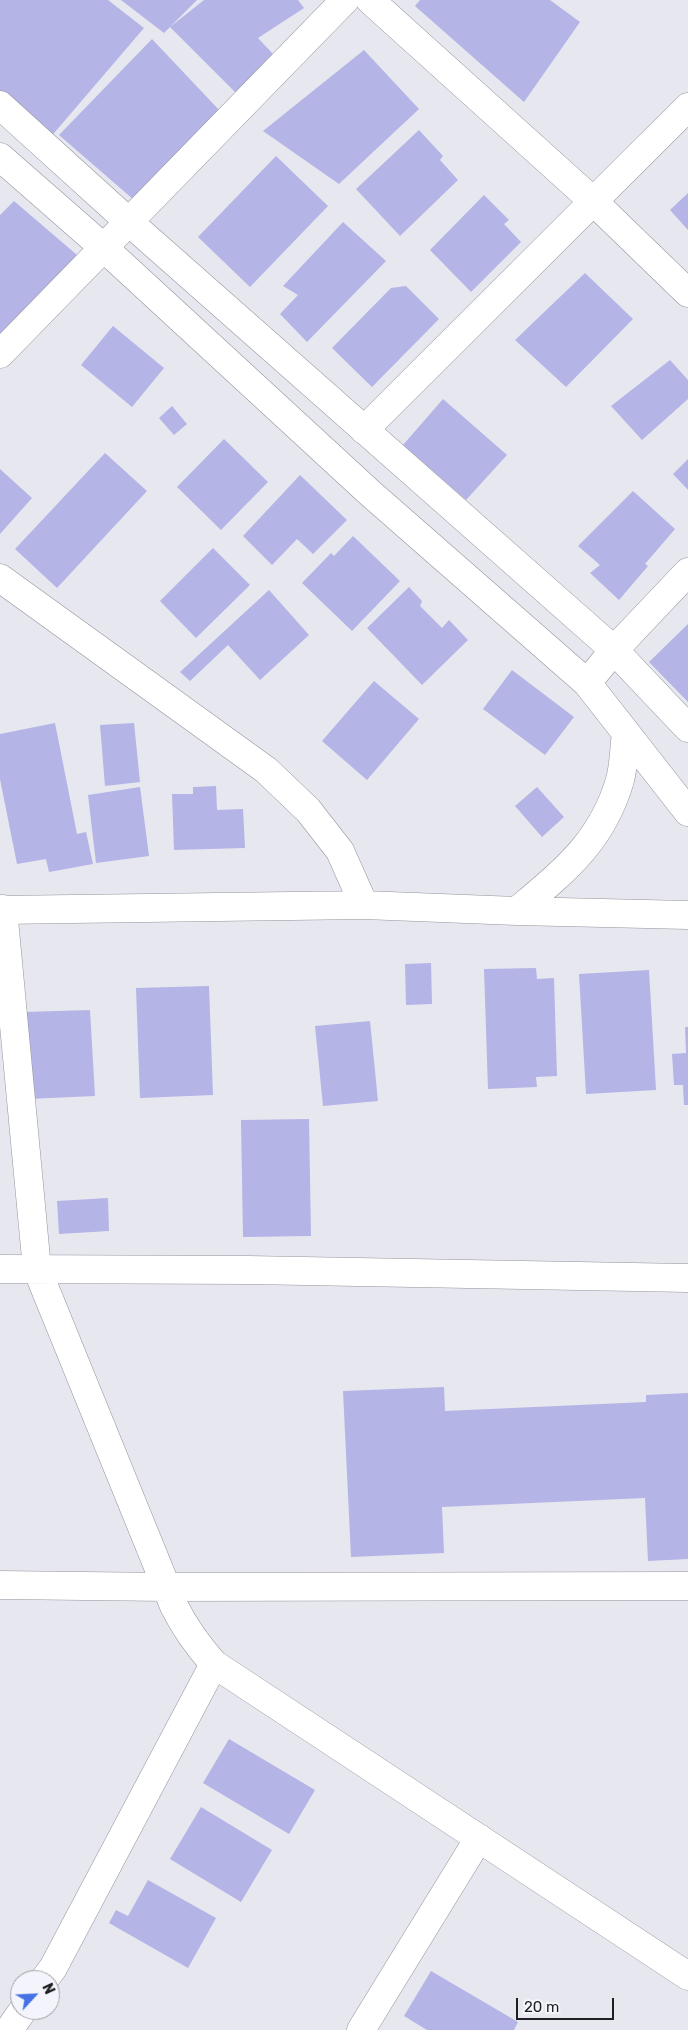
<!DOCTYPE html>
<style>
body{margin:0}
#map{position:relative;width:688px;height:2030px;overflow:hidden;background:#e7e7f0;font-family:Rubik,sans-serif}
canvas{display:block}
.north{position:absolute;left:10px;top:1970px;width:50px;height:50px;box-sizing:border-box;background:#f4f4fd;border:1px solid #9f9fa5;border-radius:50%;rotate:65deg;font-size:14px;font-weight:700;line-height:20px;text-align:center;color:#1f1f22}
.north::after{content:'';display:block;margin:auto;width:18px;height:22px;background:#4573e5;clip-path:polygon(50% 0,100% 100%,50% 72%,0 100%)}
.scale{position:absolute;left:516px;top:1998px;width:98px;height:22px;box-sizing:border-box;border:2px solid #1f1f22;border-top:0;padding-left:6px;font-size:15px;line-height:18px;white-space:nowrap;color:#1f1f22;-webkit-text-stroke:4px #f4f4fd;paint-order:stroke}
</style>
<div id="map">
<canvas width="688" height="2030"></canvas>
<div class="north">N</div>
<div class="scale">20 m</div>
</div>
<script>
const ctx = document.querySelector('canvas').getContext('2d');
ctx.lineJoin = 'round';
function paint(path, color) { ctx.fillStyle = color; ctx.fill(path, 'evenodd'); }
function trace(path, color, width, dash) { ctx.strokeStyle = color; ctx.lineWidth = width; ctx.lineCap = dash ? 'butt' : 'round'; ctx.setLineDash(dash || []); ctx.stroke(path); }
paint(new Path2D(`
 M0,0H108L144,28L49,139L0,91Z
 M121,0H197L170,27L204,0H298L304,8L258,38L273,54L236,93L170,27L164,33Z
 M420,0H550L580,22L524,102L415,6Z
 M152,39L221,112L134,200L59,135Z
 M364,50L419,109L339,184L263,131Z
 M419,130L443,156L440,160L458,180L400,236L356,189Z
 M276,156L328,206L250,287L198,237Z
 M688,193V230L670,210Z
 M484,195L509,220L504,224L521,242L471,292L430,250Z
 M14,201L77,255L0,334V215Z
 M343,222L386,261L307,342L280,314L298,295L283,286Z
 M585,273L633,319L566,387L515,340Z
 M406,286L439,319L372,387L332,348L391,288Z
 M113,326L164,368L132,407L81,365Z
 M670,360L688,380V399L642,440L611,406Z
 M443,399L507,455L466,500L403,445Z
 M172,406L187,424L174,435L159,418Z
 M224,439L268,482L221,530L177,487Z
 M105,453L147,491L57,588L15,549Z
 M688,459V490L673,474Z
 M0,469L32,498L0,534Z
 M300,475L347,520L313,554L297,539L272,565L243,536Z
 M633,491L675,529L645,564L648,566L619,600L590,573L600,565L578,546Z
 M353,536L400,581L352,631L302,583L331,553L334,556Z
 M213,548L250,585L196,638L160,601Z
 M409,587L422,601L420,606L442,628L449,620L468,640L422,685L367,628Z
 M269,590L309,635L260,680L228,645L190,681L180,672Z
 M688,624V702L649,662Z
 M512,670L574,717L545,755L483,709Z
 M374,681L419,719L367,780L322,741Z
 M55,723L77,834L86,832L93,864L49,872L46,859L17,864L0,779V734Z
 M134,723L140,782L105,786L100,725Z
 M216,786L217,810L243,809L245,848L174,850L172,794H193V787Z
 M140,787L149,856L96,863L88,795Z
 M537,787L564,817L542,837L515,806Z
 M431,963L432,1004L406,1005L405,964Z
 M536,968L537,979L554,978L557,1076L536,1077L537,1087L488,1089L484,969Z
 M649,970L656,1090L586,1094L579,974Z
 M209,986L213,1095L140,1098L136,988Z
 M90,1010L95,1096L28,1099L24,1012Z
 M370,1021L378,1101L323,1106L315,1026Z
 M685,1027H688V1105H684L683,1085H674L672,1054L686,1053Z
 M309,1119L311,1236L243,1237L241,1120Z
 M108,1198L109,1231L59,1234L57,1201Z
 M444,1387L445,1411L646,1402V1395L688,1393V1559L648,1561L645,1498L442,1507L444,1553L351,1557L343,1391Z
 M229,1739L315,1790L289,1834L203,1783Z
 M201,1807L272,1850L241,1902L170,1859Z
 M148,1880L216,1918L188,1968L109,1923L116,1910L128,1916Z
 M431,1971L518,2022L514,2030H427L404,2016Z`), '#b4b4e6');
const minor = new Path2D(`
 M370,0L594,202L688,293
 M0,105L129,222L614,650L688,728
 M0,157L104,248L370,493L587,683L688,812
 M0,354L345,0
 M364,430L688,107
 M0,578L266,770L308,810L340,851L364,905
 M587,683L614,650L688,572
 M3,909L37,1269L174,1606C185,1628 198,1646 214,1664L688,1976
 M0,910L364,905L517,911L688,915
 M517,911C564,871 602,842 620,780C624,765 624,748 626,733
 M0,1269L248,1270L688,1278
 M0,1585L167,1587L688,1586
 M44,1980L53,1968L214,1664
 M9,2030L23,2010
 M361,2030L479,1838`);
trace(minor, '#93939b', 29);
trace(minor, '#fff', 28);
</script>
